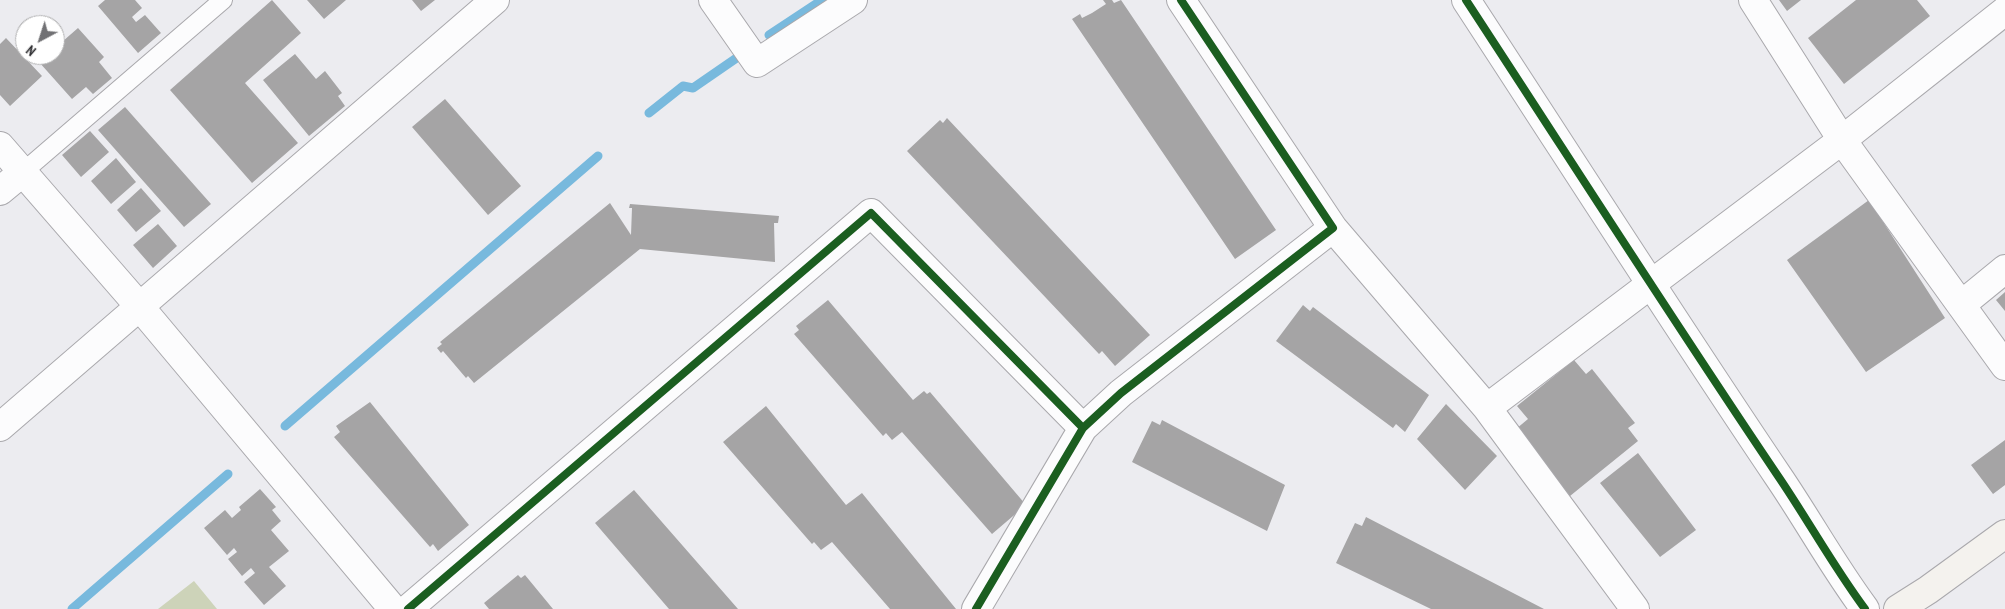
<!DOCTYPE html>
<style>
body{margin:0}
#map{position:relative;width:2005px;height:609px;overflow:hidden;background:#ececf0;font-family:"PT Sans Narrow",sans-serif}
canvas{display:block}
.north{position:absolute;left:15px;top:15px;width:50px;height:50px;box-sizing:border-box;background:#fff;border:1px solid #acacad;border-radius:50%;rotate:220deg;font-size:14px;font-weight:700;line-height:20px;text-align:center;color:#2f2f32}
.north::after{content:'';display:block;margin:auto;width:18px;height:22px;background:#717174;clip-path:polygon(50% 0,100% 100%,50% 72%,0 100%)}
</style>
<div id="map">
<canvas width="2005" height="609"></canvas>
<div class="north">N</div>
</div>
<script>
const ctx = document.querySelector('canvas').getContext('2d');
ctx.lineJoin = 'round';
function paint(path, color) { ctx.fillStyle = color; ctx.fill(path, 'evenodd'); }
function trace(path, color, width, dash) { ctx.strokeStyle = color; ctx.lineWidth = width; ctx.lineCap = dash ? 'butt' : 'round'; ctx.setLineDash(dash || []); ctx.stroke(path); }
paint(new Path2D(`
 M194,581L217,609H158Z`), '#cdd3b9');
trace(new Path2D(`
 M769,35L822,0
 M649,113L683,86L693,88L738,57
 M285,426L598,156
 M72,609L228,474`), '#78b9dd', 9);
paint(new Path2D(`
 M105,0H135L142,8L132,17L136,22L145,15L161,33L138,53L98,6Z
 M272,0L301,33L245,83L298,143L252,183L170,90Z
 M307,0H346L324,19Z
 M412,0H435L421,11Z
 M1103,0H1112L1114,3L1121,0L1276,230L1235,259L1072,19L1080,14L1082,18L1092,13L1106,4Z
 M1779,0H1801L1787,11Z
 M1856,0H1917L1930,16L1844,84L1808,38Z
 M78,28L104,57L99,62L112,78L93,94L86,87L72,99L39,62L47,55H55V48Z
 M6,38L42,76L10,106L0,95V44Z
 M295,54L316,79L325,71L342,93L338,96L345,106L309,136L263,80Z
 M445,99L521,186L488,215L412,127Z
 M125,107L211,204L184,227L98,130Z
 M947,118L1150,335L1115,366L1102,351L1099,354L907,151L940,120L943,123Z
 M90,131L109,152L81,177L62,155Z
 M116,158L136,182L111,204L91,181Z
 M141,188L161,211L136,232L117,210Z
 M1869,200L1945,318L1866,372L1787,260Z
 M610,203L631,235L632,208H629L630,204L779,216L778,223H774L775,262L640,249L639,247L640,249L474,383L468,376L466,378L443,351L441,353L437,348L442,344L440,342Z
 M158,224L177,246L153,268L133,245Z
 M2005,292V311L1996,300Z
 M828,300L913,400L924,391L927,394L930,392L1026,505L992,534L902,432L892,440L886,433L883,436L794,334L799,330L796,326Z
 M1303,305L1310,311L1313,307L1429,395L1405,432L1396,424L1393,428L1276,341Z
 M1574,360L1586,374L1592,369L1635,423L1628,428L1638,441L1570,496L1516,429L1528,419L1517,406Z
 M370,402L469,525L438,551L433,544L430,547L334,437L340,432L336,426Z
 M1446,404L1497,456L1465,490L1417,439Z
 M766,406L846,505L862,493L956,609H890L832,542L821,550L814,542L812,544L723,442Z
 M1162,420L1285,485L1267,531L1132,462L1152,421L1160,425Z
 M2005,440V485L1993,494L1971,465Z
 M1638,453L1696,530L1660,557L1600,483Z
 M260,489L276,507L272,510L281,521L271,530L289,551L269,567L286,586L264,605L244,582L255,573L251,568L242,576L228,559L237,552L234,548L227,555L204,528L225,510L232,518L241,510L239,507Z
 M634,490L738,609H669L595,523Z
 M1366,517L1544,609H1431L1336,563L1355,523L1362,526Z
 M518,575L521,578L525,575L553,609H489L484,603Z`), '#a5a4a5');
const service = new Path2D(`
 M23,172L223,0`);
const minor = new Path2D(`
 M713,0L757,63L853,0
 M1753,0L1842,140L1961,305L2005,269
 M0,146L140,307L393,609
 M0,191L23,172
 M1333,228L1487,408L1635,609
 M1961,305L2005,366
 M1487,408L1651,284
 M0,427L495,0
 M408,609L871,213L1083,428
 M976,609L1083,428L1121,393L1333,228L1181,0`);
const tertiary = new Path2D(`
 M1466,0C1570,159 1672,319 1778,476C1808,520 1833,566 1865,609
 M1651,284L1842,140L2005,11`);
const secondary = new Path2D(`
 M1898,609L1928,590L2005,534`);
trace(service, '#a9a8ac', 20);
trace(minor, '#a9a8ac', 30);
trace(tertiary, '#a9a8ac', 30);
trace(secondary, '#a9a8ac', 30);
trace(service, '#fcfcfd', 18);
trace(minor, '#fcfcfd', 28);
trace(tertiary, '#fcfcfd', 28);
trace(secondary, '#f4f2ee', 28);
trace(new Path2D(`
 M1466,0C1570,159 1672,319 1778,476C1808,520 1833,566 1865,609
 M408,609L871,213L1083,428
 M976,609L1083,428L1121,393L1333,228L1181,0`), '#1b5e20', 8);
</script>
